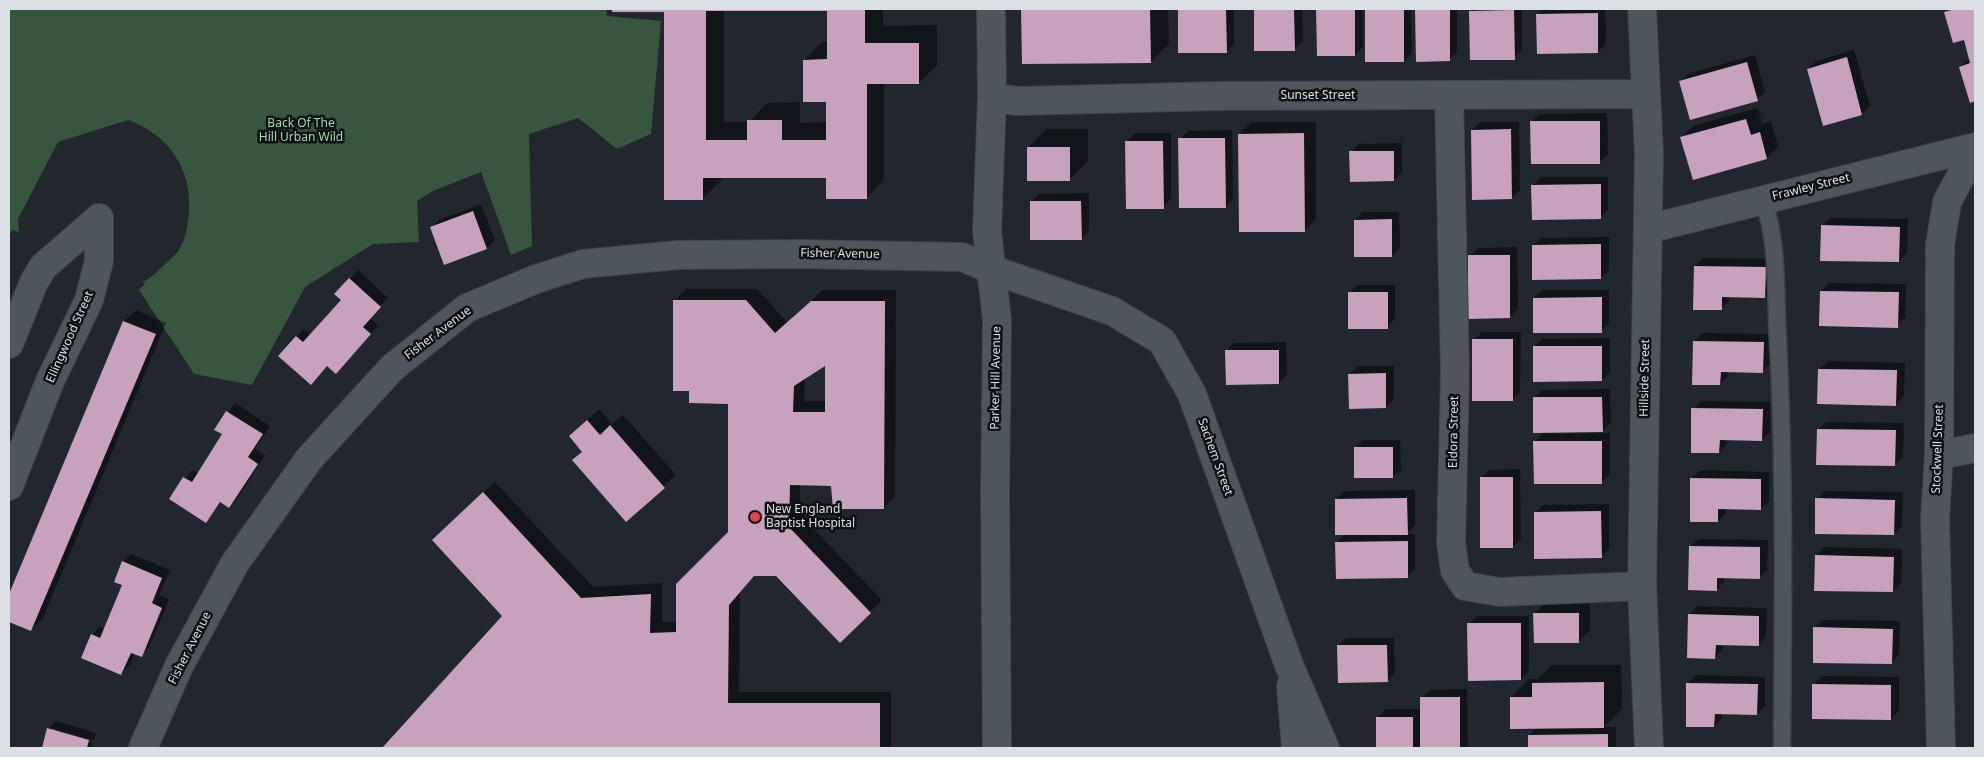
<!DOCTYPE html>
<style>
body{margin:0}
#map{position:relative;width:1984px;height:757px;overflow:hidden;background:#21272d;font-family:"Noto Sans",sans-serif}
canvas{display:block}
.frame{position:absolute;inset:0;border:10px solid #dbe0e4;pointer-events:none}
</style>
<div id="map">
<canvas width="1984" height="757"></canvas>
<div class="frame"></div>
</div>
<script>
const ctx = document.querySelector('canvas').getContext('2d');
ctx.lineJoin = 'round';
function paint(path, color) { ctx.fillStyle = color; ctx.fill(path, 'evenodd'); }
function trace(path, color, width, dash) { ctx.strokeStyle = color; ctx.lineWidth = width; ctx.lineCap = dash ? 'butt' : 'round'; ctx.setLineDash(dash || []); ctx.stroke(path); }
function label(font, color, halo, rows, align = 'center') {
  ctx.font = font + ' "Noto Sans",sans-serif'; ctx.lineWidth = 5; ctx.setLineDash([]); ctx.textBaseline = 'middle'; ctx.strokeStyle = halo; ctx.fillStyle = color; for (const [text, x, y, turn = 0] of rows) {
    ctx.save(); ctx.translate(x, y); ctx.rotate((+turn || 0) * Math.PI / 180); ctx.textAlign = isNaN(turn) ? turn : align; if (halo) ctx.strokeText(text, 0, 0); ctx.fillText(text, 0, 0); ctx.restore();
  }
}
paint(new Path2D(`
 M9,9H606L607,16L661,21L651,134L617,149L578,118L529,134L532,246L511,255L481,172L433,191L417,201L419,242L373,244L305,287L252,385L194,374L139,290L145,284L143,282C151,278 157,272 164,265C169,260 176,255 180,248C186,238 188,224 189,211C192,169 168,134 128,120L58,142L18,219L19,232L12,230L9,236Z`), '#38553f');
paint(new Path2D(`
 M613,9H883V26L937,25V65L919,83H884V180L866,198L827,176H721V181L702,199L665,11H613ZM724,10H828V42H822L804,60L827,101V122L800,123V102L767,103L749,122H724Z
 M1023,9H1168L1169,44L1150,62L1023,63Z
 M1179,9H1234V44L1226,52H1179Z
 M1255,9H1302L1303,41L1295,49L1255,50Z
 M1317,9H1363V47L1355,55H1318Z
 M1366,9H1411L1412,53L1404,61H1366Z
 M1416,9H1457V52L1449,60H1417Z
 M1473,9H1522V50L1514,58L1471,11Z
 M1543,9H1605L1606,44L1598,52L1538,14Z
 M1949,9H1975V100L1971,101L1960,67L1970,58L1964,38L1945,12Z
 M1854,50L1870,106L1862,114L1824,125L1808,69L1816,61Z
 M1755,55L1765,92L1757,100L1680,82L1688,74Z
 M1758,108L1762,124L1771,121L1778,147L1767,158L1682,137L1693,126Z
 M1607,113L1608,154L1600,162L1531,122L1539,114Z
 M1251,122H1316V219L1305,230L1239,134Z
 M1480,122H1519L1520,190L1512,198L1472,130Z
 M1046,129H1088V161L1070,179L1028,148Z
 M1232,130L1233,199L1225,207L1180,139L1188,131Z
 M1135,133H1171V199L1163,207L1127,141Z
 M1402,143V172L1394,180L1351,152L1359,144Z
 M1541,177H1608V210L1600,218L1533,185Z
 M1089,193V231L1081,239L1031,202L1039,194Z
 M481,204L495,240L487,248L431,228L439,220Z
 M1363,212H1399L1400,248L1392,256L1355,220Z
 M1830,218L1908,219L1907,253L1899,261L1822,226Z
 M1609,237V270L1601,278L1533,246L1541,238Z
 M1517,247L1518,309L1510,317L1470,256L1478,248Z
 M1703,258L1773,259L1772,289L1764,297L1729,296V301L1721,309L1695,266Z
 M358,270L388,298L370,318L378,326L336,372L296,337L304,329L311,335L343,300L336,294Z
 M1829,283L1906,284L1905,318L1897,326L1821,291Z
 M1357,285H1395V319L1387,327L1349,293Z
 M686,289H757L787,322L823,290H896L895,496L884,508L832,484H800V515L882,600L840,641L777,575H755L740,592L739,692H891V748H383L504,616L445,528L495,482L593,587L662,583V622H677L729,532L730,403L690,390L675,300ZM826,364V401H804L805,378Z
 M1542,290H1609V323L1601,331L1534,298Z
 M136,310L166,323L43,618L31,630L9,620V597L124,321Z
 M1482,332H1521L1520,392L1512,400L1474,340Z
 M1702,333L1772,334L1771,363L1763,371H1728V376L1720,384L1694,341Z
 M1610,338V372L1602,380L1534,347L1542,339Z
 M1286,342L1287,375L1279,383L1226,351L1234,343Z
 M1828,361L1905,363L1904,396L1896,404L1819,369Z
 M1358,366H1394V399L1386,407L1350,374Z
 M1610,389L1611,423L1603,431H1548V434L1610,433V474L1602,482L1534,442L1545,431L1534,398L1542,390Z
 M1701,401L1770,402V432L1762,440L1727,439V444L1719,452L1693,409Z
 M235,403L270,426L255,449L265,455L237,499L229,507L221,502L206,521L171,499L192,470L199,474L224,434L216,429Z
 M599,409L612,424L623,415L676,475L626,520L583,451L582,425Z
 M1826,422L1904,423L1903,457L1895,465L1818,430Z
 M1363,440H1400L1401,469L1393,477L1355,448Z
 M1520,469L1521,539L1513,547L1481,478L1489,470Z
 M1700,470L1769,472V501L1761,509L1726,508V513L1718,521L1692,478Z
 M1415,490V525L1406,534H1415V569L1407,577L1336,543L1345,534L1336,499L1344,491Z
 M1825,491L1903,492L1902,526L1894,534L1817,499Z
 M1609,504V549L1601,557L1535,513L1543,505Z
 M1698,539L1768,540L1767,570L1759,578L1724,577V582L1716,590L1690,547Z
 M1824,547L1902,549L1901,583L1893,591L1816,555Z
 M131,554L170,570L159,595L169,600L149,647L141,655L135,653L129,666L121,674L83,657L92,635L100,627L105,629L124,584L123,562Z
 M1546,602H1590V630L1578,642L1534,614Z
 M1697,606L1767,608L1766,637L1758,645L1723,644V649L1715,657L1689,614Z
 M1477,616H1529V671L1521,679L1469,624Z
 M1822,620L1900,621L1899,655L1891,663L1814,628Z
 M1346,638H1394L1395,673L1387,681L1338,646Z
 M1552,665H1621L1622,709L1604,727H1616V748H1529V736L1537,727L1511,697L1529,679H1538Z
 M1696,675L1765,677V706L1757,714L1722,713V718L1714,726L1688,683Z
 M1822,676L1899,677V711L1891,719L1814,684Z
 M1467,689L1468,748H1378V717L1386,709H1422V698L1430,690Z
 M56,721L96,733L94,741L52,728V731L93,743L92,748H43L48,729Z`), '#0007');
paint(new Path2D(`
 M612,9H865V43H919V84H867V199H826V178H703V200H664V12H612ZM706,11H827V59L803,60V102H826V140H782V120H747V140H706Z
 M1021,9H1150L1151,63L1022,64Z
 M1178,9H1226L1227,53H1178Z
 M1254,9H1294L1295,51H1254Z
 M1316,9H1355V56H1317Z
 M1365,9H1404V62H1365Z
 M1415,9H1450V61L1416,62Z
 M1955,9H1975V101L1970,103L1959,67L1970,63L1964,40L1953,43L1944,12Z
 M1514,10L1515,60H1470L1469,11Z
 M1598,13V53L1537,54L1536,14Z
 M1847,57L1862,115L1823,126L1807,69Z
 M1747,62L1758,101L1690,120L1679,81Z
 M1746,119L1751,135L1760,132L1767,159L1693,180L1680,137Z
 M1530,121H1600V164H1531Z
 M1511,129L1512,199L1472,200L1471,130Z
 M1304,133L1305,232H1239L1238,134Z
 M1178,138H1225L1226,208H1179Z
 M1125,141H1163L1164,209H1126Z
 M1027,147H1070V181H1027Z
 M1349,151H1394V181L1350,182Z
 M1601,184V219L1532,220L1531,185Z
 M1030,201H1081L1082,240H1030Z
 M473,211L487,249L444,265L430,227Z
 M1392,219V257H1354V220Z
 M1821,225L1900,227L1899,262L1820,261Z
 M1601,244V279L1532,280V245Z
 M1468,255H1510V318L1468,319Z
 M1694,266L1766,267L1765,298L1722,297V310H1693Z
 M349,278L381,307L363,327L371,334L336,374L327,366L311,385L278,356L296,336L303,342L341,300L334,294Z
 M1820,291L1899,292L1898,328L1819,326Z
 M1348,292H1388V329H1348Z
 M1602,297V333H1533V298Z
 M673,300H746L775,333L811,301H885L884,509H833L831,486L790,485L789,527L871,613L840,643L776,576H754L729,605L728,703H880V748H382L502,616L432,540L483,492L581,598L651,594L650,633L676,632V584L728,532V404L689,403V391H673ZM825,366V412H793L794,386Z
 M123,321L156,334L31,631L9,622V594Z
 M1472,339H1513V401H1472Z
 M1693,341L1764,342L1763,373L1721,372L1720,385H1692Z
 M1533,346H1602V381L1533,382Z
 M1225,350H1279V384L1226,385Z
 M1818,369L1897,370L1896,406L1817,404Z
 M1386,373V408L1349,409L1348,374Z
 M1533,397H1602L1603,432L1533,433Z
 M1691,408L1763,409L1762,441L1720,440L1719,453H1691Z
 M226,411L263,434L248,457L258,464L229,508L220,502L206,523L169,499L183,477L192,482L222,434L214,430Z
 M587,420L600,435L610,425L665,488L626,522L572,460L582,452L569,436Z
 M1817,429L1896,430L1895,466L1816,465Z
 M1533,441H1602V484H1534Z
 M1354,447H1393V478H1354Z
 M1480,477H1513V548H1480Z
 M1690,478L1761,479V510L1718,509V522H1690Z
 M1407,498L1408,535H1335V499Z
 M1815,498L1895,500L1894,535L1815,534Z
 M1601,511L1602,558L1534,559V512Z
 M1408,541V578L1336,579L1335,542Z
 M1689,546L1760,547V579L1717,578V591L1688,590Z
 M1815,555L1894,557L1893,592L1814,591Z
 M122,561L162,578L152,603L162,608L142,657L131,653L121,675L81,658L91,634L100,638L122,585L114,582Z
 M1533,613H1579V643H1534Z
 M1688,614L1759,616V646L1716,645L1715,659L1687,658Z
 M1467,623H1521V680L1468,681Z
 M1813,627L1893,629L1892,664L1813,663Z
 M1337,645H1387L1388,682L1338,683Z
 M1604,682V728L1510,729V697H1532V683Z
 M1686,683L1758,684L1757,715L1715,714L1714,727H1686Z
 M1812,684L1891,685V720L1812,719Z
 M1420,697H1460V748H1420Z
 M1376,717H1413V748H1376Z
 M47,728L89,740L87,748H42Z
 M1608,734V748H1528V735Z`), '#c8a2bc');
const service = new Path2D(`
 M1763,199C1779,244 1775,295 1778,342C1785,477 1783,613 1782,748`);
const minor = new Path2D(`
 M1642,9L1649,154L1642,586L1649,748
 M1449,96L1455,374L1451,543L1455,571L1465,586L1499,592L1642,586
 M992,98L1018,101L1219,96L1645,94
 M1648,229L1975,147
 M9,344L34,282L43,267L99,218
 M1939,455L1975,448
 M9,486L50,381L89,300L99,261V218
 M1291,686L1296,748
 M143,748L179,666L235,563L309,459L392,368L467,308L536,279L583,264L677,255L799,254L962,257L993,270L1112,311L1162,341L1192,394L1289,665L1325,748
 M1941,748L1935,518L1939,455L1940,245L1947,202L1962,174L1975,159`);
const tertiary = new Path2D(`
 M991,9L992,98L987,231L997,320L995,493L997,748`);
trace(service, '#3c4247', 19);
trace(minor, '#3c4247', 30);
trace(tertiary, '#3c4247', 30);
trace(service, '#4e565c', 16);
trace(minor, '#4e565c', 28);
trace(tertiary, '#4e565c', 28);
for (const [x, y, r, color] of [
 [755,517,6,"#e0444e"]
]) { const dot = new Path2D(); dot.arc(x, y, r, 0, 2 * Math.PI); ctx.fillStyle = color; ctx.fill(dot); trace(dot, '#0d1012', 2); }
label('12px', '#dbe0e4', '#0d1012', [
 ["Sunset Street",1318,96],
 ["Frawley Street",1811,187,-14],
 ["Fisher Avenue",840,254,1],
 ["Fisher Avenue",438,333,-37],
 ["Ellingwood Street",70,337,-66],
 ["Parker Hill Avenue",996,378,-89],
 ["Hillside Street",1645,378,-89],
 ["Eldora Street",1454,432,-89],
 ["Stockwell Street",1938,449,-88],
 ["Sachem Street",1215,457,70],
 ["Fisher Avenue",190,648,-63]
]);
label('12px', '#a1dcae', '#0d1012', [
 ["Back Of The",301,124],
 ["Hill Urban Wild",301,138]
]);
label('12px', '#dbe0e4', '#0d1012', [
 ["New England",766,510],
 ["Baptist Hospital",766,524]
], 'left');
</script>
